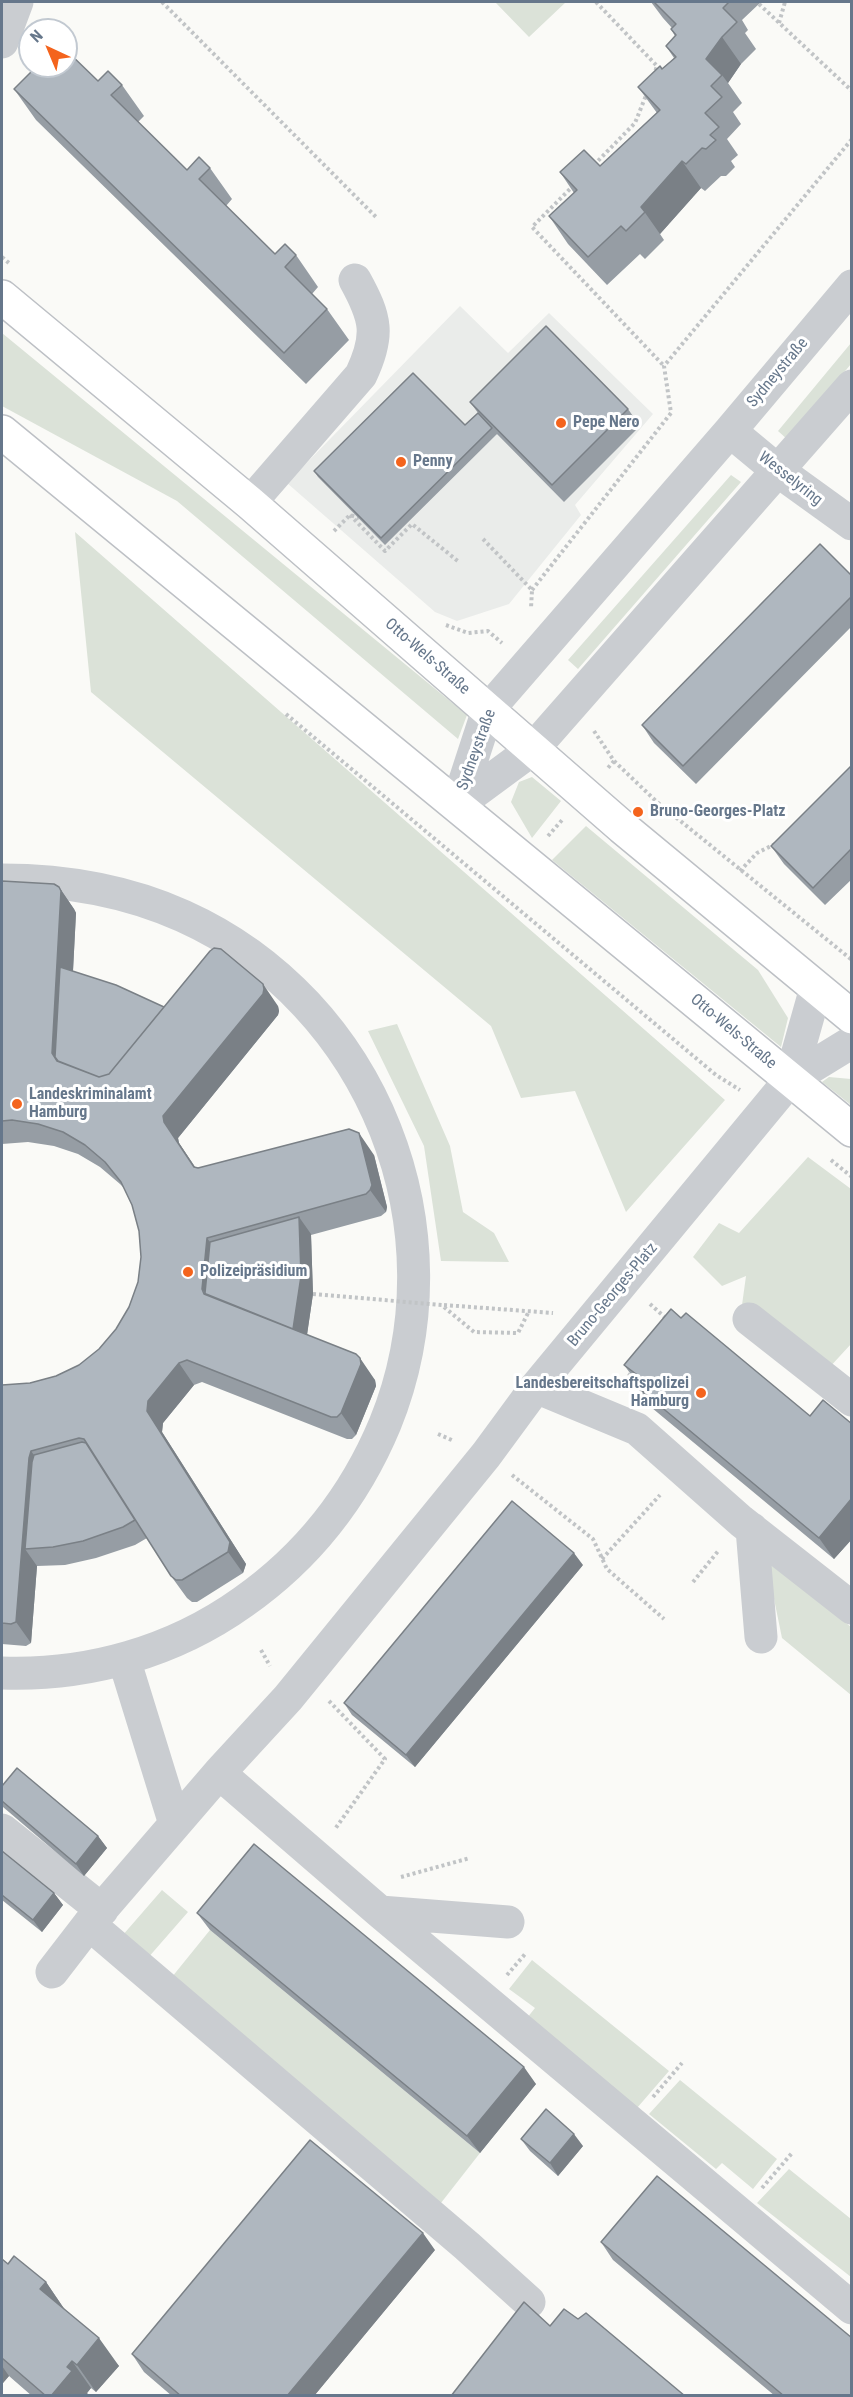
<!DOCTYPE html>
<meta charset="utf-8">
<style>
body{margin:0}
#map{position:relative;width:853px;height:2397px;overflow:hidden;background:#fafaf7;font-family:"Roboto Condensed",sans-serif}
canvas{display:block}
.frame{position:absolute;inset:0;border:3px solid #66778b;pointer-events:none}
.north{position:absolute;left:18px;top:18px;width:60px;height:60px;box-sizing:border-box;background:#fff;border:2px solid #c2c9d1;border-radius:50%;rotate:316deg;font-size:16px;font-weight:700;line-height:24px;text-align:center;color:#66778b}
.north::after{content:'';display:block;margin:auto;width:21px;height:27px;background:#f4641d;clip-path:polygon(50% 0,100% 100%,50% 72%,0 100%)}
</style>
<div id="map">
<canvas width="853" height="2397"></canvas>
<div class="frame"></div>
<div class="north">N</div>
</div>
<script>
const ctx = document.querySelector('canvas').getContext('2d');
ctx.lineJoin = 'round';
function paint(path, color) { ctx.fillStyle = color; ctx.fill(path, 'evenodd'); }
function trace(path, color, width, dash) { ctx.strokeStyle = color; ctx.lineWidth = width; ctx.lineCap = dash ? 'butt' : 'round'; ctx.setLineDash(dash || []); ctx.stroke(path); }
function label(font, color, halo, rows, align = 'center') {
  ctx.font = font + ' "Roboto Condensed",sans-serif'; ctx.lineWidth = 6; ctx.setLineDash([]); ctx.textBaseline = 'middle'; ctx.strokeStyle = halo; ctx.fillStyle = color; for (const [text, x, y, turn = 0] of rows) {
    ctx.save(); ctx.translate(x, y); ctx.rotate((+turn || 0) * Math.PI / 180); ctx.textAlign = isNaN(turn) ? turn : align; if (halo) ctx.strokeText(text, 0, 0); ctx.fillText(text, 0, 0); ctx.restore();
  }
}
paint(new Path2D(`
 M460,306L508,353L549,313L653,414L575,505L581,515L509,604L457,621L435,612L287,483Z`), '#eaecea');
paint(new Path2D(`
 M495,2H566L529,37Z
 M2,333L467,715L458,739L177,501L2,406Z
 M851,343V364L788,440L778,431Z
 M731,475L741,482L578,669L568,660Z
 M75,532L725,1100L626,1212L575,1091L521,1098L491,1026L91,692Z
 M532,777L561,801L532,838L511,802L519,782Z
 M586,826L758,970L788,1018L781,1047L552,860Z
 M397,1024L450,1146L463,1212L494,1233L509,1262L441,1261L424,1146L368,1031Z
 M829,1077L851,1079V1105L822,1082Z
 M808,1157L851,1189V1344L828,1369L742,1305L746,1276L722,1286L693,1257L719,1223L739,1233Z
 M765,1555L851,1627V1695L782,1638Z
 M162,1890L188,1912L147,1959L122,1936Z
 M210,1930L480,2153L430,2217L159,1993Z
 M532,1960L669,2071L637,2108L527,2018L535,2008L509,1989Z
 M680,2080L777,2159L753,2189L722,2163L716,2169L649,2114Z
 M789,2169L851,2219V2277L757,2203Z`), '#dbe2d8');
const major = new Path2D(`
 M2,297L250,503L622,827L852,1017
 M2,432L852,1130`);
trace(major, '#bdc0c5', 36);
trace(new Path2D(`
 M162,2L376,217
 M596,2L657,66L654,75
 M759,4L852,91
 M779,23L785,2
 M594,165L635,123L647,93
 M574,185L532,227L664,366
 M2,257L9,263
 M350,515L385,551L412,524L459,562
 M334,531L350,515L359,518
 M483,539L532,590L531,608
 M532,590L671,413L664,366L852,139
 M446,625L468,633L488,631L502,643
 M286,714L716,1075L740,1090
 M594,731L614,761L607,769
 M614,761L657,802L852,960
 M548,836L563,819
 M740,871L757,853L775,844
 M831,1160L852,1177
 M650,1304L667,1319
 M444,1305L553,1313
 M444,1307L474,1332L518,1333L529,1311
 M622,1386L633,1370
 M438,1434L454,1441
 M512,1475L593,1539L607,1569L664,1619
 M602,1559L660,1495
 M693,1582L719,1550
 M261,1650L270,1666
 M329,1701L385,1759L335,1829
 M401,1877L470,1858
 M507,1975L526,1953
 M653,2097L682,2063
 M762,2188L792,2153`), '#c1c4c6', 4, [3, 3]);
trace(new Path2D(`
 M2,42L17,2
 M730,431L777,470L852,524
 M250,503L361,375C380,335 376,318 355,280
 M457,805L488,710L730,431L852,286
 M457,805L533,749L852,386
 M2,880C64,880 125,890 183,916C374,1002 464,1230 385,1424C355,1496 307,1557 243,1602C173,1652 88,1676 2,1673
 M790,1080L816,988
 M749,1319L852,1400
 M536,1387L637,1429L741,1521L852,1608
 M752,1529L761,1637
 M124,1659L175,1824
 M219,1773L380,1912L852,2308
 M2,1830L102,1910
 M380,1912L508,1922
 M89,1924L467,2246L529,2302
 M52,1972L89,1924L219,1773L288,1698L486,1455L536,1387L790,1080L852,1042`), '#cacdd1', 33);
trace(major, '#fff', 33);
trace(new Path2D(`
 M313,1294L442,1305`), '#c1c4c6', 4, [3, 3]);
paint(new Path2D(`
 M651,2H761L742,20L748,30L745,33L756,49L741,64L728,83L742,103L733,112L741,124L727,139L738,155L731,161L735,167L726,176H721L705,191L701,188L660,234L664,240L645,259L640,254L607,285L568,244L549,216L574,193L560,172L600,166L657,113L638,87L662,69L674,58L666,46L675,36L671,29L672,28L663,18Z
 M98,81L122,85L144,116L138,122L187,170L210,168L232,199L226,206L275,254L296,255L318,287L312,294L327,309L349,340L306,384L36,120L14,89Z
 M470,402L628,409L640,426L564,502L496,433L497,434L385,545L318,477L314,471L465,425L478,413Z
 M852,576V626L696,784L654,743L642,725Z
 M852,765V879L825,905L784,864L771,846Z
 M2,881L59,887L74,909L76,913L73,971L164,1007L278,1006L279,1011L278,1015L178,1138L179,1143L195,1167L198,1168L374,1155L387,1207L386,1212L381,1216L311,1235L313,1294L307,1334L375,1380L376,1386L356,1435L352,1439H347L202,1382L194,1385L163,1423L162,1432L246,1564L243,1573L197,1602H192L187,1598L171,1576L147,1538L135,1545L96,1558L65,1565L37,1566L31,1643L26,1646L2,1644V1385L30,1383L56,1376L79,1365L99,1349L116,1329L129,1307L138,1282L141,1257L139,1231L132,1205L124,1188L120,1184L100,1167L78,1154L54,1146L28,1142L2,1144Z
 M681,1318L810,1416L852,1424V1539L834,1559L646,1403L630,1381L633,1377L624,1365Z
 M583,1565L415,1767L352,1715L344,1703Z
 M2,1786L98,1836L107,1848L84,1876L3,1807L2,1805Z
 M2,1851L54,1893L63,1905L42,1932L2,1900Z
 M197,1913L536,2084L480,2153L210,1930Z
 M521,2139L583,2146L558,2176L530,2151Z
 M601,2242L852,2396H775L613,2260Z
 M435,2250L314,2396H172L144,2372L132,2354Z
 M2,2259L8,2264L46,2282L65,2310L119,2366L96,2392L91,2388L87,2393L89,2396H32L9,2376L3,2383L2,2382Z`), '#969da4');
paint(new Path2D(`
 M722,37L741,64L728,83L722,75L706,59Z
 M682,161L701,188L660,234L641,207Z
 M59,887L74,909L76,913L68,1066L59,1062L52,1053Z
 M263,984L278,1006L279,1011L278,1015L178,1138L179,1143L209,1188L164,1122L163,1116Z
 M359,1133L374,1155L387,1207L386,1212L370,1190Z
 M299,1217L311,1234L313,1294L305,1349L293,1332Z
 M207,1238L222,1259L209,1299L202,1289Z
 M360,1358L375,1380L376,1386L356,1435L341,1413Z
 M179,1363L194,1385L163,1423L162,1432L246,1564L243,1573L228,1552L147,1411L148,1401Z
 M31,1451L47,1473L25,1549L37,1566L31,1643L16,1622L29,1458Z
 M852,1498V1539L834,1559L819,1538Z
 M574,1553L583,1565L415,1767L406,1755Z
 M98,1836L107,1848L84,1876L76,1864Z
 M54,1893L63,1905L42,1932L33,1920Z
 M524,2067L536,2084L480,2153L467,2136Z
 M574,2134L583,2146L558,2176L550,2163Z
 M423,2233L435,2250L314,2396H287Z
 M46,2282L65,2310L40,2289Z
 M99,2338L119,2366L96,2392L77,2365Z
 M72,2361L91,2388L87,2393L89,2396H51L67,2367Z
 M2,2366L9,2376L3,2383L2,2382Z`), '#7a8086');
const building = new Path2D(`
 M654,2H729L723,8L737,22L722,37L706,59L722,75L711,86L722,97L705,113L719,127L710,135L716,140L706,149L702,148L686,164L682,161L641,207L645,212L626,231L621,226L588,257L549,216L577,190L560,172L584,150L600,166L660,110L638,87L660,66L662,69L676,57L666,46L676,35L671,29L676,24Z
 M66,50L98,81L108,71L122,85L111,95L187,170L199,157L210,168L199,179L275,254L285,244L296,255L285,267L327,309L284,353L14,89L37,66H66Z
 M546,326L628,409L552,485L470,402Z
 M413,373L465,425L478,413L492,428L381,538L314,471Z
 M820,544L852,576V596L683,766L642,725Z
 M852,765V848L813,888L771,846Z
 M2,881L54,884L59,887L61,891L52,1053L57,1061L99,1077L109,1074L210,951L214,948L221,949L263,984L264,989L263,994L163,1116L164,1122L194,1167L198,1168L349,1129L359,1133L372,1185L370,1190L366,1194L207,1238L202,1289L204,1294L356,1354L360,1358L361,1364L341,1413L337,1417H331L187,1360L179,1363L148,1401L147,1411L230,1542L228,1552L182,1580H176L171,1576L84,1439L79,1438L31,1451L29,1458L16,1622L11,1624L2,1623V1385L30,1383L56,1376L79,1365L99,1349L116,1329L129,1307L138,1282L141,1257L139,1231L132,1205L121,1182L105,1162L85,1145L63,1132L38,1124L12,1120L2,1121Z
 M60,967L116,985L164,1007L109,1074L99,1077L58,1061L55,1057Z
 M299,1217L301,1276L293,1329L206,1294L205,1293L210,1242Z
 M671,1309L681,1318L686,1313L810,1416L823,1400L852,1424V1498L819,1538L630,1381L636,1374L624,1365Z
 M82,1442L86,1443L135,1520L123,1527L83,1541L53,1547L25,1549L32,1462L34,1455Z
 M512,1501L574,1553L406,1755L344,1703Z
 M17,1768L98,1836L76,1864L2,1801V1786Z
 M254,1844L524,2067L467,2136L197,1913Z
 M2,1851L54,1893L33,1920L2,1895Z
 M546,2109L574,2134L550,2163L521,2139Z
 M310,2140L423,2233L287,2396H181L132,2354Z
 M657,2176L852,2338V2396H784L601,2242Z
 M14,2256L46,2282L40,2289L99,2338L77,2365L72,2361L67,2367L72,2371L51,2396H46L2,2358V2259L8,2264Z
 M524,2302L550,2326L564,2309L578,2319L586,2313L685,2396H451Z`);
paint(building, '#afb7bf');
trace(building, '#7a8086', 1.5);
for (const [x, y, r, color] of [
 [561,423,6,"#f4641d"],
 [401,462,6,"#f4641d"],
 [638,812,6,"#f4641d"],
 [17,1104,6,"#f4641d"],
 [188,1272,6,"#f4641d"],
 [701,1393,6,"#f4641d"]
]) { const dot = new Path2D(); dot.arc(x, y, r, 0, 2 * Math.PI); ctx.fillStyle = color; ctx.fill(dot); trace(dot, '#fff', 2); }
label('16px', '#66778b', '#fff', [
 ["Sydneystraße",778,373,-50],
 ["Wesselyring",790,479,38],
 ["Otto-Wels-Straße",427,657,41],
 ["Sydneystraße",477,750,-70],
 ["Otto-Wels-Straße",733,1032,40],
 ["Bruno-Georges-Platz",613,1295,-50]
]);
label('bold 16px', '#66778b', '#fff', [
 ["Pepe Nero",573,423],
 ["Penny",413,462],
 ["Bruno-Georges-Platz",650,812],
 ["Landeskriminalamt",29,1095],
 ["Hamburg",29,1113],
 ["Polizeipräsidium",200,1272],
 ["Landesbereitschaftspolizei",689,1384,"right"],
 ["Hamburg",689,1402,"right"]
], 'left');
</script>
